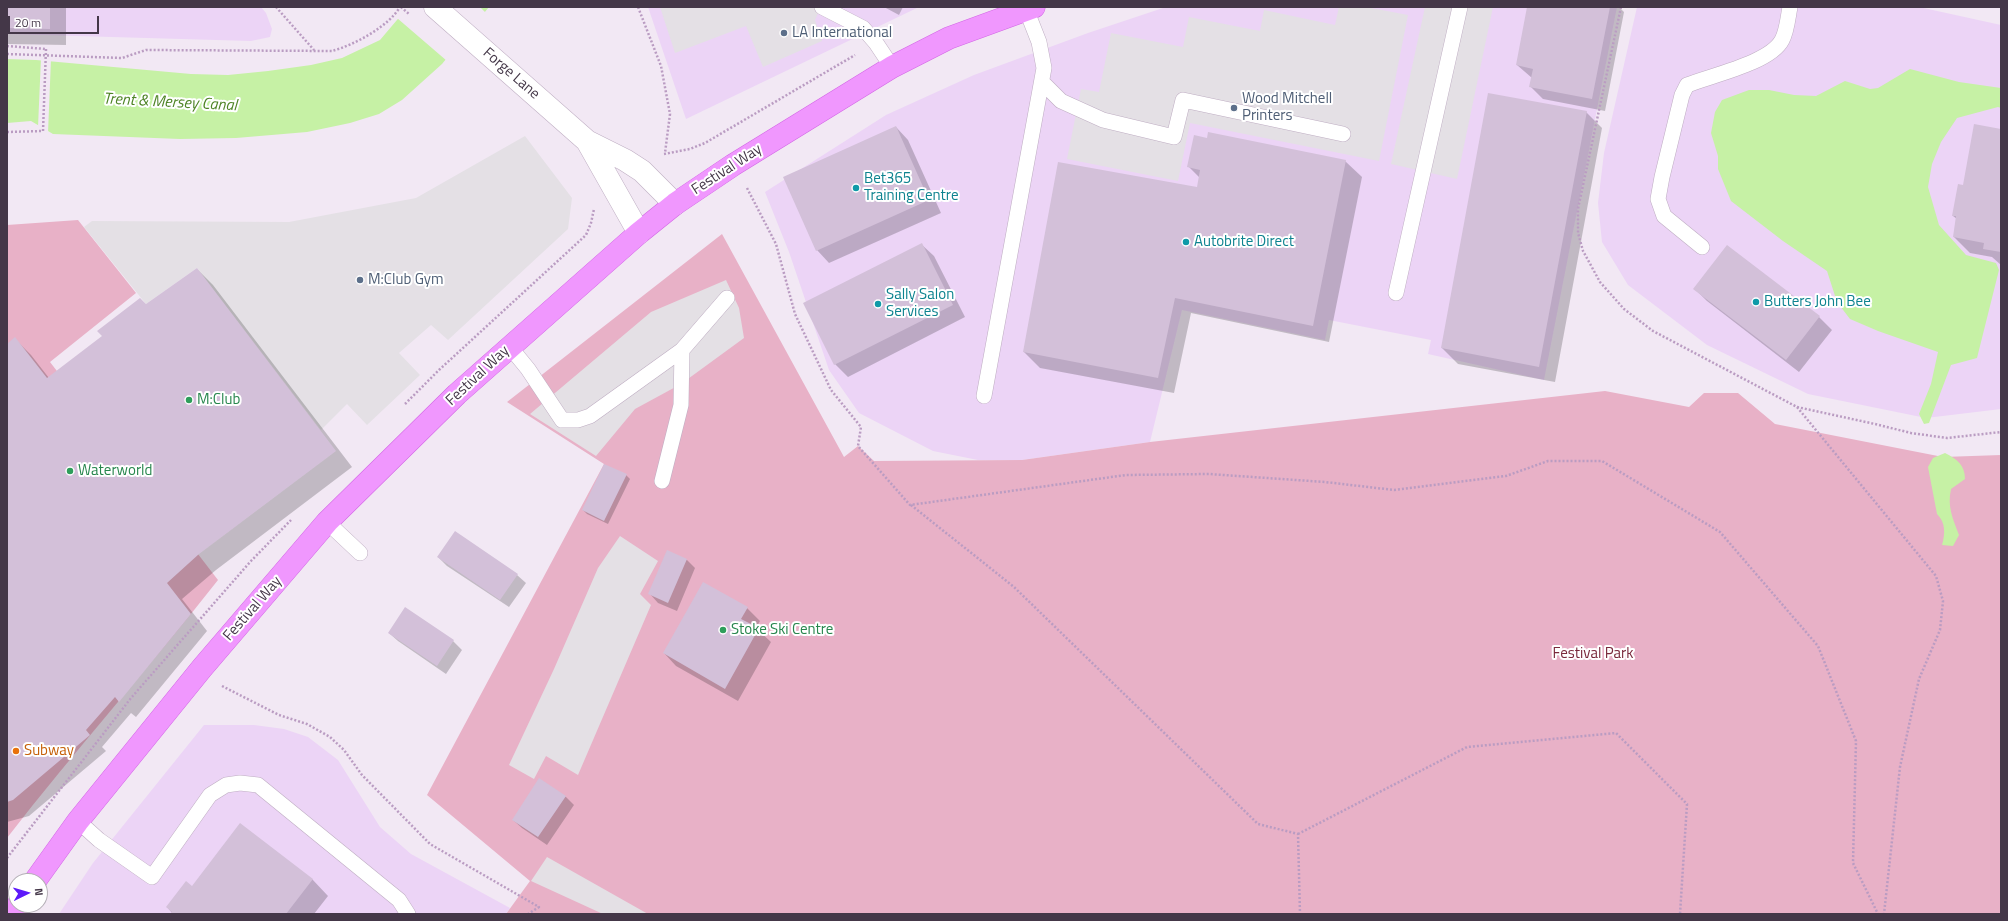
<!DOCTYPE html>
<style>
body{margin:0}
#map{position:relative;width:2008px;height:921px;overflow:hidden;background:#f2e8f4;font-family:"Titillium Web",sans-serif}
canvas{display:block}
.frame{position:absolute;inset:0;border:8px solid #443748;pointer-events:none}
.north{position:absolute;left:8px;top:873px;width:40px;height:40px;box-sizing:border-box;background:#fff;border:1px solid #b4afb6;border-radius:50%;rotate:85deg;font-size:11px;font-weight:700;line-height:16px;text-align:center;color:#443748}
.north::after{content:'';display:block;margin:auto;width:14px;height:18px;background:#5d19fa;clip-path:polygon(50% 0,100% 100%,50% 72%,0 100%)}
.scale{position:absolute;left:8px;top:16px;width:91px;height:18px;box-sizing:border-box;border:2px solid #443748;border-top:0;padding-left:5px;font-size:12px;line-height:14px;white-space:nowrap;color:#443748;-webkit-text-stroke:3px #fff;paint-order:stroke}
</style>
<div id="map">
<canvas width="2008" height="921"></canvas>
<div class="frame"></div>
<div class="north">N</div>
<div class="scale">20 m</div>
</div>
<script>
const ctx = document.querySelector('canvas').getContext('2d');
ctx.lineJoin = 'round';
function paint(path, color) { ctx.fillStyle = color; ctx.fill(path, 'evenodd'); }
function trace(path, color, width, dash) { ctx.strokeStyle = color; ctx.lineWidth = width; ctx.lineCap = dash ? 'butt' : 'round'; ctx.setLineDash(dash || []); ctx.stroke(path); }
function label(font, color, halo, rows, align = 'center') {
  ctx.font = font + ' "Titillium Web",sans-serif'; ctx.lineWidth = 4; ctx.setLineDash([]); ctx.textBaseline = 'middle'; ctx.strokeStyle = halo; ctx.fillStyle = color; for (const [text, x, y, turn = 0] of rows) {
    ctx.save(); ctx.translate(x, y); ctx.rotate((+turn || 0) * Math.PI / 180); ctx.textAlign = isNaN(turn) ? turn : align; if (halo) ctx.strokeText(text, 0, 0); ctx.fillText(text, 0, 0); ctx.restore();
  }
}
paint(new Path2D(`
 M7,7H261L266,13L272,29L270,37L251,41L7,34Z
 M648,7H919L686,119Z
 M1166,7H1617L1544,380L1428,354L1431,340L1329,320L1325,340L1182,310L1150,442L1022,460H978L933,451L859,413L829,370L789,252L765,192L886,115L974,75L1088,33Z
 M1637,7H1919L2001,25V409L1926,418L1808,394L1707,345L1628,285L1602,242L1598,203L1604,153Z
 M204,725H254L284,729L308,737L338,760L380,827L411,854L510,908L506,914H59L93,863Z`), '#ecd4f6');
paint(new Path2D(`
 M78,220L136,293L50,362L218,580C149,668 75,750 7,838V225Z
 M722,234L844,457L858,446L874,461L1022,460L1150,442L1605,391L1689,407L1704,393H1738L1775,424L1943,457L2001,455V914H506L530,881L427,795L604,464L507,402Z`), '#e8b1c7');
paint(new Path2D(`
 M660,7H821L815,20L822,41L763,67L746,26L675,53Z
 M1339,7H1366L1408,15L1379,161L1190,123L1178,181L1067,159L1081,89L1099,92L1111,33L1183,47L1189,17L1260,31L1264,10L1335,25Z
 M1425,7H1493L1457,179L1391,164Z
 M525,136L572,198L568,229L448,340L431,325L399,353L420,375L367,425L347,404L321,430L197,268L146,304L84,227L92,221L289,222L416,198Z
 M726,280L739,308L744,338L681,384L635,409L596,456L530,414L651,312Z
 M620,536L658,561L640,594L651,605L578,775L546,756L534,779L509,765L554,669L598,568Z
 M547,857L648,914H603L531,881Z`), '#e4e0e5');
paint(new Path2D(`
 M408,7H489L442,64L402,100L379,114L350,123L307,132L236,138L180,139L53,134L31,121L7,123V59L36,60L191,74L228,75L268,71L311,65L342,58L380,40Z
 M1910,69L1959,82L2001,88V108L1998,107L1957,118L1941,142L1932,164L1928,187L1939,225L1966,255L1996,263L1999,270L1977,358L1951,365L1929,423L1924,424L1919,414L1931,384L1938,352L1878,331L1850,319L1837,302L1827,271L1783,241L1731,201L1718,169V156L1711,133L1715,112L1722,100L1749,90H1769L1794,95L1816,96L1845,81L1870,89L1878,88Z
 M1945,453C1957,459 1965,465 1965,479L1951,489C1947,507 1953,519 1959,535L1953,546L1942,545C1945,534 1946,523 1937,514L1928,467L1933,458Z`), '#c6f1a5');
paint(new Path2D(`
 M405,7H480L486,13L447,61L397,18Z
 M41,58L51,59L48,133L38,127Z`), '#f2e8f4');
paint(new Path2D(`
 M7,7H66V45L7,44Z
 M884,7H903L899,15Z
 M1528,7H1619L1624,12L1605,111L1543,99L1530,86L1532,78L1517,65Z
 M1586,112L1602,128L1555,382L1458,364L1442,348Z
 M896,127L908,140L941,213L829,263L817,250Z
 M2001,130V265L1992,257L1970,253L1954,237L1957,219L1953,216L1964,186Z
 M1345,161L1362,177L1329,342L1191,313L1174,393L1040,368L1024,352L1198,188L1200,178L1188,166Z
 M921,244L934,256L965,317L848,377L835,364Z
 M197,269L213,285L352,467L216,570L182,599L207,631L136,717L131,713L102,747L106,751L29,816L7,822V345L15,339L31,355L49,378Z
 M1695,289L1819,317L1832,330L1799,372L1707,301Z
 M626,475L630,479L608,524L587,514L583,510Z
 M668,552L687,560L695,568L677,611L658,603L650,594Z
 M438,557L517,575L526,583L509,607L447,566Z
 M747,608L760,621L756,628L771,642L738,701L676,666L664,653Z
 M406,609L453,641L462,650L446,674L398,641L389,633Z
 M540,780L566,797L574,805L547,845L522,828L513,820Z
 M312,879L328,896L314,914H171L172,913L167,907L192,887Z`), '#0003');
paint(new Path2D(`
 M7,7H50V29L7,28Z
 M1527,7H1610L1592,99L1529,87L1533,69L1516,65Z
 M1488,93L1587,111L1539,367L1441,348Z
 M1974,124L2001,129V252L1983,249L1984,243L1953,237L1956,216H1952L1958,184L1963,185Z
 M896,126L929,200L816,251L783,177Z
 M1208,132L1346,160L1313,326L1175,298L1158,378L1023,352L1058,162L1197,187L1200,170L1187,167L1194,135L1207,138Z
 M922,243L953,305L834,365L803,303Z
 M1727,245L1820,316L1786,360L1693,289Z
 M197,268L336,451L199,554L167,583L191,614L119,702L115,697L86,730L90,735L13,800L7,802V344L15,337L47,378L102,336L97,331L140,298L146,304Z
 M604,464L627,474L604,521L582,510Z
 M455,531L518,574L500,600L437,557Z
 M667,550L687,559L668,603L648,594Z
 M703,582L748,607L741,619L759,628L725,689L663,653Z
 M405,607L454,640L437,666L388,633Z
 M539,778L566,796L538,837L512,820Z
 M240,823L313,879L286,914H170L172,912L166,907L186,881L192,886Z`), '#d3c0d9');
const service = new Path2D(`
 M822,7L863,28L876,43L892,67
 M1042,82L1061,101L1103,120L1174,137L1183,100L1343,134
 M1702,247L1664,216L1658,199L1662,177L1682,95L1687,85C1712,75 1770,63 1782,40C1787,31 1788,17 1790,7
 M1396,293L1460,7
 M510,347L528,369L562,420H578L590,416L682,350L681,405L662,481
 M682,350L727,298
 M984,396L1044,68L1039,42L1026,9
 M327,522L360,553
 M78,821L99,840L152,877L210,795L226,785L240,783L258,785L399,900L408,914`);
const tertiary = new Path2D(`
 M435,7L587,141L625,160L642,171L675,204
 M587,141L639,233`);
const primary = new Path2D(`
 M35,881L78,821L202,668L327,522L457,394L639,233L675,204L733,165L892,67L949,38L1034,7
 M11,914L18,905`);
trace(service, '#bfaec3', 16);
trace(tertiary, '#bfaec3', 23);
trace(primary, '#d166e4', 23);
trace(new Path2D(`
 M276,7L314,50
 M401,7L409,14
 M638,7L661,66L670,114L665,153
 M1621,7L1578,209V233L1583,251L1600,282L1624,309L1653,331L1797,407L1936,576L1943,601L1940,630L1919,679L1900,767L1884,914
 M7,46L46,49
 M7,54L122,58L146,50L332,51C354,45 388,27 400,7
 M7,132L43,131
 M664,154L690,149L705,143L855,55
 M747,188L776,244L795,314L831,390L861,427L858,446L910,505L1126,475L1209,474L1325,482L1394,490L1506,476L1548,461H1602L1720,532L1818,646L1856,741L1853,863L1878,914
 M405,404L439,370L586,235L591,223L594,209
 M1797,407L1875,424L1911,433L1947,438L2001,432
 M911,505L1014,587L1258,824L1298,834L1300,914
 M222,686L279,715L307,724L330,737L344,750L362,775L430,844L539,907L528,914
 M1298,834L1467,747L1616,733L1687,804L1680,914
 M7,858L131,698L251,561L291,520`), '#ba9cc2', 2.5, [2, 2]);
trace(service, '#fff', 15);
trace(tertiary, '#fff', 22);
trace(primary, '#f097fe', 22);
trace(new Path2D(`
 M43,131L46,49`), '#ba9cc2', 2.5, [2, 2]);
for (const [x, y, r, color] of [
 [784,33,4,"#5c6f8a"],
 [1234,108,4,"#5c6f8a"],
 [856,188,4,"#0f9aa8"],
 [1186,242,4,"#0f9aa8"],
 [360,280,4,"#5c6f8a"],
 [1756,302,4,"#0f9aa8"],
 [878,304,4,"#0f9aa8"],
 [189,400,4,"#2e9e5b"],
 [70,471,4,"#2e9e5b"],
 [723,630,4,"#2e9e5b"],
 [16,751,4,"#e8710a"]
]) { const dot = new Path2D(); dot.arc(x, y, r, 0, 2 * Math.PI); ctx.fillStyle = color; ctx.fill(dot); trace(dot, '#fff', 1.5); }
label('15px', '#4e5e75', '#fff', [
 ["LA International",792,33],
 ["Wood Mitchell",1242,99],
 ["Printers",1242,116],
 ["M:Club Gym",368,280]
], 'left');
label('15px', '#443748', '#fff', [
 ["Forge Lane",511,74,41],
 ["Festival Way",727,170,-33],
 ["Festival Way",478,376,-43],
 ["Festival Way",253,609,-49]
]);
label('15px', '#0d838f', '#fff', [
 ["Bet365",864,179],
 ["Training Centre",864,196],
 ["Autobrite Direct",1194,242],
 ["Sally Salon",886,295],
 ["Services",886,312],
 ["Butters John Bee",1764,302]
], 'left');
label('15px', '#27864d', '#fff', [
 ["M:Club",197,400],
 ["Waterworld",78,471],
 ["Stoke Ski Centre",731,630]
], 'left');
label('15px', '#7a293c', '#fff', [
 ["Festival Park",1593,654]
]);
label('15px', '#c56008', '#fff', [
 ["Subway",24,751]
], 'left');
label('italic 16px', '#4e8426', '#fff', [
 ["Trent & Mersey Canal",170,103,3]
]);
</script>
